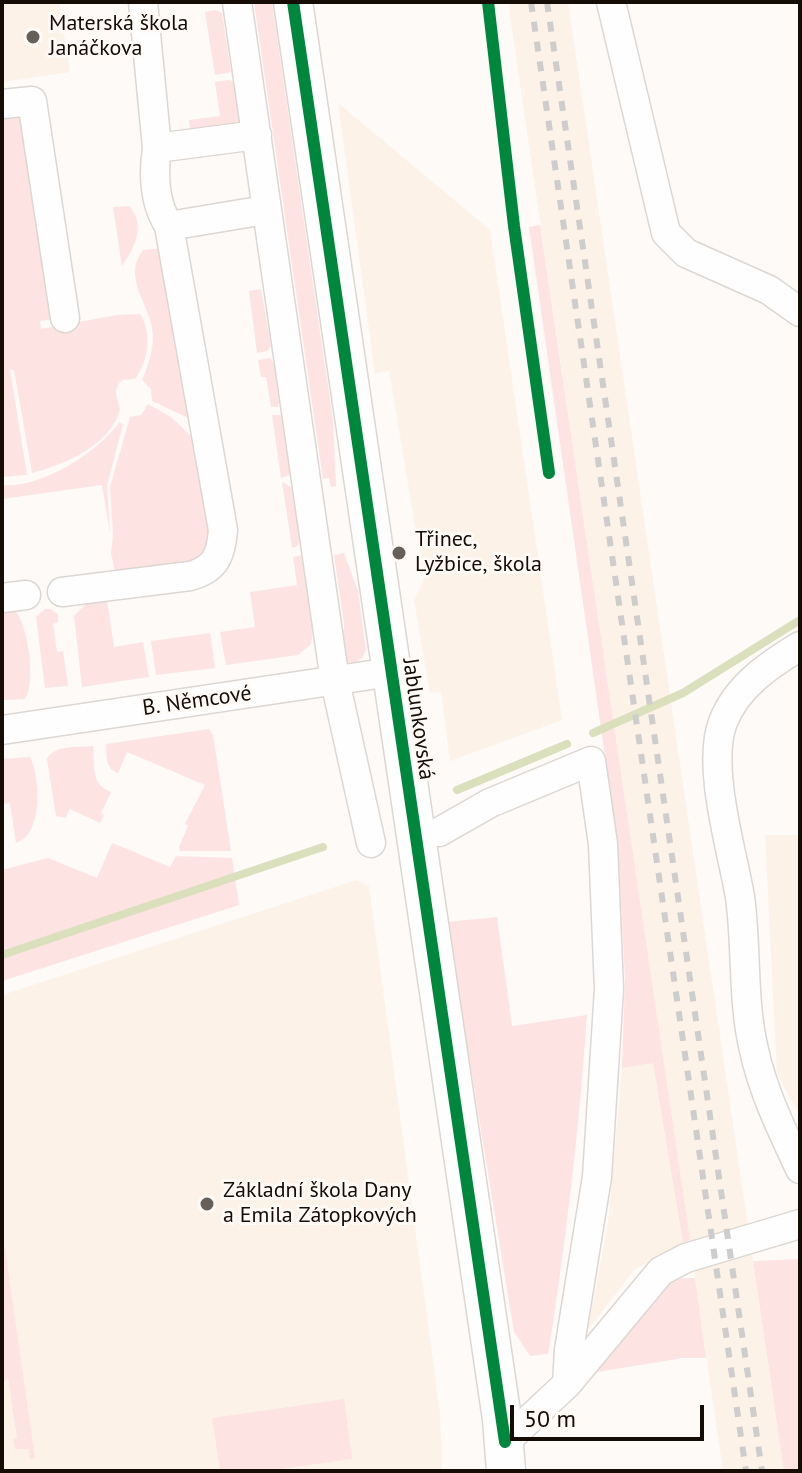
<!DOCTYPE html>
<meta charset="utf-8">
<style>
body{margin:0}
#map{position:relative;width:802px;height:1473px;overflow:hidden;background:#fdfaf8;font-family:"PT Sans",sans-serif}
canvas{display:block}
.frame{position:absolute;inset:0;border:4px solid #140c05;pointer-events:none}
.scale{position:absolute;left:510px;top:1405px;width:194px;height:36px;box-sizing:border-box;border:4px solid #140c05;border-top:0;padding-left:10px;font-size:24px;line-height:28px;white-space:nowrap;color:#140c05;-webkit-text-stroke:6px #fffaf6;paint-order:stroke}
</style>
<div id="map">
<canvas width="802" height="1473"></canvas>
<div class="frame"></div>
<div class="scale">50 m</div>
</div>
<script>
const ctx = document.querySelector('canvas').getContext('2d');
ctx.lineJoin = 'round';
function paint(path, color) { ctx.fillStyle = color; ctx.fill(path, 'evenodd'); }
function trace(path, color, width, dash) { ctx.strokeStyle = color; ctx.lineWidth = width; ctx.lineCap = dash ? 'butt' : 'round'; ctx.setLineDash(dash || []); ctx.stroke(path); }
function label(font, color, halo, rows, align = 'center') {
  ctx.font = font + ' "PT Sans",sans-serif'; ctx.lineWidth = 6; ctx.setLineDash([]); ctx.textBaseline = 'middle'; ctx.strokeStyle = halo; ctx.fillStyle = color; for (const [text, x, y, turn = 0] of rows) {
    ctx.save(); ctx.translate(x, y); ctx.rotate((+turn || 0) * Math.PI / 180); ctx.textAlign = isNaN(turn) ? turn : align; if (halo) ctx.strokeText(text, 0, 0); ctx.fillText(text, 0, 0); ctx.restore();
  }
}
paint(new Path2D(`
 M2,2H59L70,72L2,82Z
 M508,2H568L784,1471H723Z
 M338,103L490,230L562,720L450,761L441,692L430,693L414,600L424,580L389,370L375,374Z
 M765,835H800V1116L777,1074Z
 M357,880L369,886L440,1413L442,1471H2V995Z
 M653,1062L683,1243L634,1270L588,1330L608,1223L622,1068Z`), '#fdf2e8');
paint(new Path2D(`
 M254,2H272L333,421L336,486L331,487L329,478L323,479Z
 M216,10L222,13L231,72L215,75L205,12Z
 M228,80L233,81L241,131L191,140L189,120L220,116L215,82Z
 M28,108L59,318L40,321L41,329L117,315L140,314C152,332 149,361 135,379L122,380C111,391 118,398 120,409C112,444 64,465 32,473L14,370H10L27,475L2,477V112Z
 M129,206C147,225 134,248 122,266L113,207Z
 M540,225L690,1240L683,1243L653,1063L622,1068L625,979L618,847L529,227Z
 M162,248L166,255L176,354L185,353L198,419L186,417L152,401L151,389L142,380C150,361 156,342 151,323C144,298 124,274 143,250Z
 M261,289L271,346L267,351L257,353L249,291Z
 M270,358L274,364L279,402L278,407H271L266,377H261L258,360Z
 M148,404L171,417L193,438L201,487L210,490L215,538L199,561L116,576L111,553L113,534L110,487L130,417L141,415Z
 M272,415H281L290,471L289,475L281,478Z
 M119,423L123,424L107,485L110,534L102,485L2,499V485C40,489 97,453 119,423Z
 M282,482L291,487L300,538L298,546L292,548Z
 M344,553L358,591L366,650L362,658L354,663L342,660L336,644L344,629V623L334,555Z
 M302,555L313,630L311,644L298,655L226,665L220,632L255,627L250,592L297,585L293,557Z
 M107,600L114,647L143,642L149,677L82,687L74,616L87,603Z
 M2,603C9,605 13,607 17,613C28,629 36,683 25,699L2,700Z
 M45,609H51L58,615V622L53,624L57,652L63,651L68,686L45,688L36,617Z
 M210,633L215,668L156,675L151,641Z
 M209,729L213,735L231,851H180L179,847L188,826L185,824L205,785L127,752L118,773C105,769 107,756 106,744Z
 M93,746C95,766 90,784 111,792L101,813L104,815L100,823L70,809L65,818L56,816L47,759C54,744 78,748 93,746Z
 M30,757C40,777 44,834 16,843L10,803L2,804V759Z
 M112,843L170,867L176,856L232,858L239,905L2,981V870L48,858L97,878Z
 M497,917L512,1026L587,1015C579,1129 566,1241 548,1354L530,1356L514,1332L447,922Z
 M2,1228L35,1458L30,1459L29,1449H15L13,1440L17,1438L8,1378L2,1383Z
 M800,1259V1471H784L753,1261Z
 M695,1278L706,1358H683L597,1372L667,1279Z
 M344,1399L352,1459L266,1471H220L212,1418Z`), '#fee3e3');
trace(new Path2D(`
 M593,733L683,693L800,620
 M457,790L567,744
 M2,955L323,847`), '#dae0bb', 8);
const minor = new Path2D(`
 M237,2L335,681L371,843
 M611,2L666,233L686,253L769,290L800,312
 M2,104L32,101L65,318
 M157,148L257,135
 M169,226L265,210
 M62,592L190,576C216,569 221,555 223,530L169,226C154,203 153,175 157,148L143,2
 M2,598L26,595
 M800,646C769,665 737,686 723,722C706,766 732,850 740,897C747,947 742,1000 754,1050C763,1092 782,1130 800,1169
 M2,730L391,672
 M439,832L490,803L591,761L603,844L609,989L597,1177L569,1350L567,1384
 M505,1442L567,1384L661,1271L686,1258L800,1224`);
const secondary = new Path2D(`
 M293,2L502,1419L506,1471`);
trace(minor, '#dcd7d2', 31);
trace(secondary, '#dcd7d2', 41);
trace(minor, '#fffefe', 28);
trace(secondary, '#fffefe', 38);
trace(new Path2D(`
 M531,2L746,1471
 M547,2L762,1471`), '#cecdcd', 6, [10, 10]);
trace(new Path2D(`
 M293,2L505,1442
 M488,2L514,226L549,473`), '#00873e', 12);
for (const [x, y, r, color] of [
 [33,37,8,"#665f5a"],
 [399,553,8,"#665f5a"],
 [207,1204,8,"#665f5a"]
]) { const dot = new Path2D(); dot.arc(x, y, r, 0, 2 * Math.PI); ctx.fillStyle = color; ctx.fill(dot); trace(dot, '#fffaf6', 3); }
label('22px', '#140c05', '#fffaf6', [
 ["Materská škola",49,24],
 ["Janáčkova",49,49],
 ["Třinec,",415,540],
 ["Lyžbice, škola",415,565],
 ["Základní škola Dany",223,1191],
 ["a Emila Zátopkových",223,1216]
], 'left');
label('22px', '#140c05', '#fffaf6', [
 ["B. Němcové",197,701,-8],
 ["Jablunkovská",418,719,82]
]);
</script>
